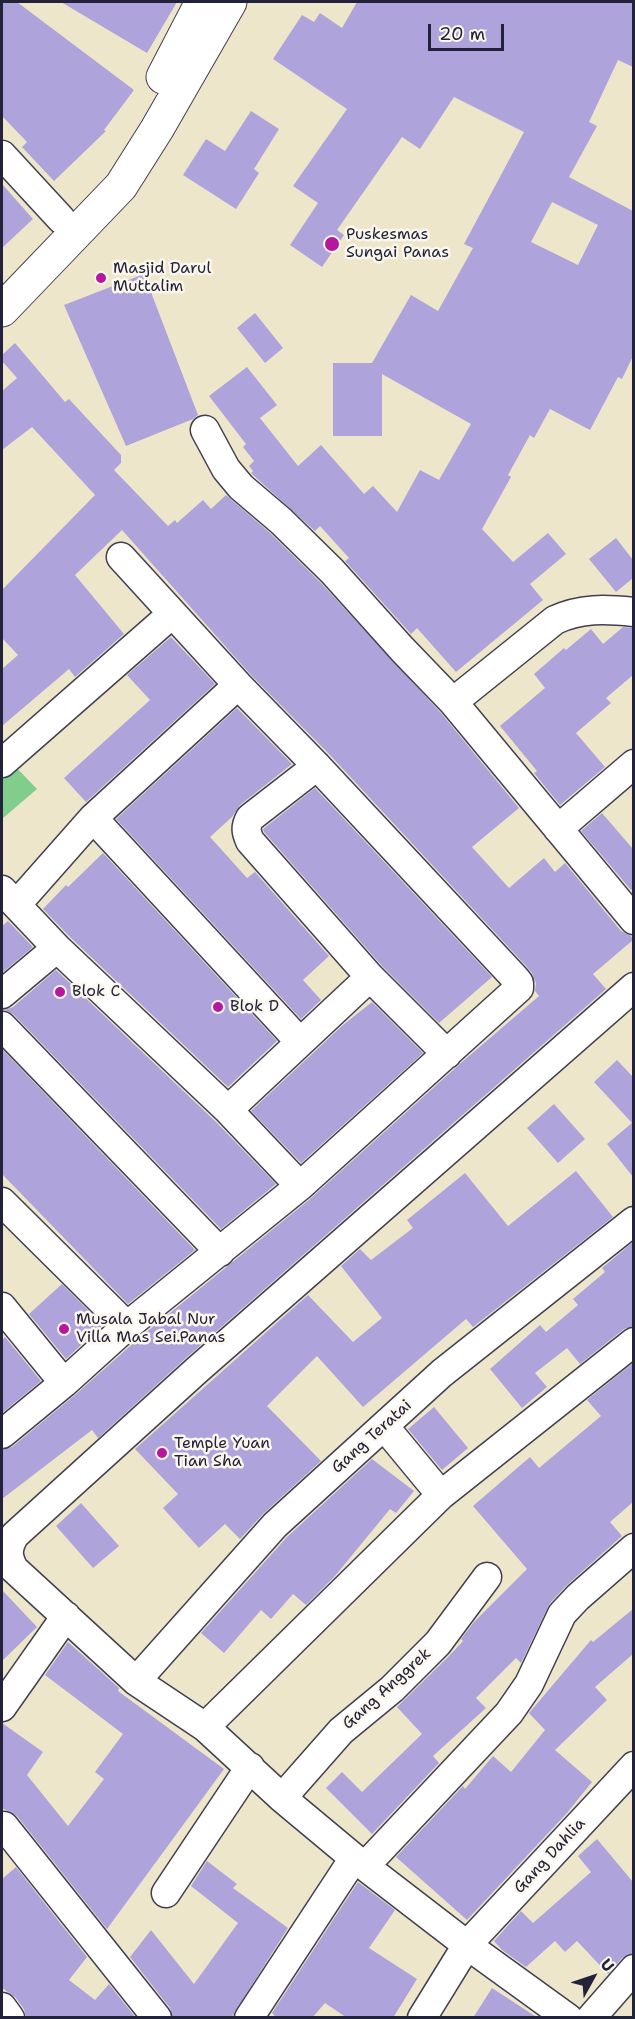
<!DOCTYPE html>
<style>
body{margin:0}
#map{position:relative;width:635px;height:2019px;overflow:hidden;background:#eee6ca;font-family:"Shantell Sans",sans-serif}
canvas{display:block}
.frame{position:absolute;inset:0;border:3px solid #22223b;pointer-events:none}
.north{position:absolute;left:563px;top:1947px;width:60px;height:60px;-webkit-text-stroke:4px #fbf7ec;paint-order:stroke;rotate:50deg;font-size:16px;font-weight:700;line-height:24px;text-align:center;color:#22223b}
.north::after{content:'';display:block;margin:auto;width:21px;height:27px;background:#22223b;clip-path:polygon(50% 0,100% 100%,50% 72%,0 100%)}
.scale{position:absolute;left:428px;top:24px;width:76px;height:27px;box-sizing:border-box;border:3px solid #22223b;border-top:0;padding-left:8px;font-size:18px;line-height:21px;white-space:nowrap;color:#22223b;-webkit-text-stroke:4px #fbf7ec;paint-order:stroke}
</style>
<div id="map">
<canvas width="635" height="2019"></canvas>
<div class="frame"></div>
<div class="north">U</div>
<div class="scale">20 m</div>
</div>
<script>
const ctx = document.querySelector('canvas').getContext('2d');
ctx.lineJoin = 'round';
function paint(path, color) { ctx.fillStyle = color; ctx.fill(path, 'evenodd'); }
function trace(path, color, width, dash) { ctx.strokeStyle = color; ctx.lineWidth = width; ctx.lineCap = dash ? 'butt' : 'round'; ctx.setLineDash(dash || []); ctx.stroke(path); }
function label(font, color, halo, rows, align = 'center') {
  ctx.font = font + ' "Shantell Sans",sans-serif'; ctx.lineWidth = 5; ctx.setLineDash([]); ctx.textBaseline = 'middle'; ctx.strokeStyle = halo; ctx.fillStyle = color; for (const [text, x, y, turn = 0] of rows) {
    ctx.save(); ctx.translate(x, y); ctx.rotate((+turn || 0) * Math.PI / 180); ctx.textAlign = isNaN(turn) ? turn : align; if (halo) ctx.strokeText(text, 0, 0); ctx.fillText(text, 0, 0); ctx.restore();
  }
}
paint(new Path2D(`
 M6,757L37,789L2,819V761Z`), '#81cd8b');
paint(new Path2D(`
 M2,2H17L134,90L104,130L106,131L54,181L22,147L27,142L2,116Z
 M61,2H177L147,53Z
 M357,2H633V67L618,60L589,122L597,126L569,177L633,211V356L622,379L618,377L590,430L550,409L534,438L530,435L508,475L511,477L482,529L513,562L548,533L566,554L530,584L543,600L456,672L417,628L411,634L345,561L349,558L320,526L315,531L253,475L251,473L253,471L249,466L254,461L243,447L246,444L209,396L247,367L277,405L260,418L298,466L321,445L364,494L373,486L397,512L420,470L439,480L471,424L382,374V436H333V363H372L411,295L438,311L473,248L464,244L524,132L454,97L420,149L402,137L337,230L344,235L322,267L290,245L318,203L293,186L347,109L273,59L302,15L314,22L320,13L342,28ZM552,202L598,225L578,265L531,242Z
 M251,111L279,129L254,169L259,173L236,209L183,175L206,139L225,151Z
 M2,184L33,219L2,248Z
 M144,274L198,415L193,419L126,446L64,305Z
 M255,313L283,348L265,363L237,328Z
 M15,343L65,402L69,399L121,455V463L114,470L168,526L175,520L177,523L203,500L211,509L226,495L270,533L320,582L441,713L519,808L472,847L509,888L544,858L555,872L565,863L621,931L631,936L633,940L593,974L606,989L186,1358L98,1438L92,1430L2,1499V1450L12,1447L75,1395L138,1339L310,1199L462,1062L539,996L535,991L536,983L532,973L527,967L329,754L250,674L122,530L75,575L124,634L75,677L69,669L2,726V669L18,655L2,638V590L95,495L32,427L2,450V391L17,378L2,361V355Z
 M616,538L633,560V578L616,592L589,559Z
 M623,627L633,628V675L606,698L611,703L576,733L605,767L560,805L534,773L537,771L500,726L545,688L534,674L564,648L566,650L591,629L603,644Z
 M171,637L215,684L86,802L64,778L150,700L127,675Z
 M237,708L292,764L240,805L232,817L210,837L247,878L255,872L329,956L303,980L321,1000L301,1019L116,819Z
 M315,788L492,977L439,1023L382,966L264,832L263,829Z
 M602,813L633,849V888L631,890L581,831Z
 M103,853L277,1041L228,1087L69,936L43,909L66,885L68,887Z
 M8,921L33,947L2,973V926Z
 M56,970L216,1122L276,1184L221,1229L14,1015L5,1010L13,1007Z
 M372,1002L423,1053L301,1163L251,1111L343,1025Z
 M2,1049L195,1250L128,1304L2,1174Z
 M617,1060L633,1077V1177L607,1144L632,1123L594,1082Z
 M554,1104L585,1139L558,1163L527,1128Z
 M576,1171L613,1217L473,1327L466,1319L363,1407L317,1356L267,1406L321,1461L264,1513L240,1539L225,1524L199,1548L163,1508L178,1494L135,1449L308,1295L353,1342L382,1318L341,1266L360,1249L371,1260L413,1228L407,1220L465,1173L508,1226Z
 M633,1242V1326L624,1329L580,1364L567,1348L535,1373L547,1387L522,1408L490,1369L540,1325L546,1332L578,1305L573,1299L605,1272L602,1268Z
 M62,1284L103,1325L66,1359L29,1314Z
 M5,1337L41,1381L2,1413V1340Z
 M633,1363V1502L610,1522L622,1536L567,1585L550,1603L521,1663L516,1658L476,1698L486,1708L433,1756L439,1763L372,1834L326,1788L342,1772L362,1792L422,1734L397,1707L450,1655L463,1641L461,1639L474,1622L527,1569L473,1506L530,1457L539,1468L601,1416L587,1400Z
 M434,1407L468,1448L442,1470L408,1429Z
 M372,1459L414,1491L396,1513L390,1509L335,1576L306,1605L293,1594L271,1619L261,1610L224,1653L201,1633L287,1537Z
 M81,1503L119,1546L93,1568L56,1526Z
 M2,1590L37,1627L2,1661Z
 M633,1609V1654L595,1687L607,1700L555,1750L592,1782L567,1813L467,1920L396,1857L463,1786L465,1789L493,1756L511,1772L545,1730L529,1713L591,1640L593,1642Z
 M68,1642L119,1688L118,1691L224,1769L107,1929L17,1816L2,1808V1723L43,1752L27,1775L68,1826L104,1779L95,1772L123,1734L45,1675Z
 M597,1839L633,1882V1953L622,1958L608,1974L577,1941L565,1952L555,1941L526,1967L502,1950L494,1941L521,1911L533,1923L591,1872L578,1856Z
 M207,1861L237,1884L233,1888L288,1928L231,2018H173L170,2008L130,1957L151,1930L194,1984L238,1923L191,1886Z
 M16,1867L87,1957L69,1980L95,2000L109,1984L136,2018H26L24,2009L15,1997L2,1988V1879Z
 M358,1882L395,1910L369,1948L417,1979L393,2018H347L325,2003L312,2018H277L272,2013Z
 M492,1988L538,2018H473Z`), '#afa3db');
const minor = new Path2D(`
 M2,155L61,219
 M205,430L226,469L241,487L281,521L332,571L402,649L453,702L634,920
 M453,702L555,620C581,608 605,609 634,612
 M2,763L172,614
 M317,766L250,818C245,827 246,832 250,841L370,977L447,1054
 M93,818L300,1042
 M558,829L634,764
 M2,890L57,948L228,1110L300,1186
 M17,904L93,818L238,685
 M2,994L57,948
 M2,1026L220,1252
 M228,1110L370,977
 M2,1202L127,1326
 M2,1307L64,1383
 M384,1426L441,1495
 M2,1434L64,1383L127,1326L300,1186L519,988V983L515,978L317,766L238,685L121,557
 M136,1681L275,1525L442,1373L634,1221
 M2,1707L66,1616
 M205,1727L441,1495L634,1342
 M282,1798L341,1731L392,1689L438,1643L487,1577
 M2,1830L4,1826L157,2018
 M365,1866L509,1713L529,1684L562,1614L578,1597L634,1548
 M166,1893L250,1767
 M2,2007L10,2018
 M249,2018L354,1858
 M422,2018L467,1945L634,1766
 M568,2018L467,1945L354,1858L282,1798L205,1727L136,1681L14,1569C7,1556 7,1548 15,1535L197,1370L634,987
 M591,2018L634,1969`);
const secondary = new Path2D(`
 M163,77L202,2
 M2,310L121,186L157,129L230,2`);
trace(minor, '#413f50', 31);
trace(secondary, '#413f50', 35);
trace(minor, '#fff', 28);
trace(secondary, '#fff', 33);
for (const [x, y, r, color] of [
 [332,244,8,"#b5179e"],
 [101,278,6,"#b5179e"],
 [60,992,6,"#b5179e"],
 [218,1007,6,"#b5179e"],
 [64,1329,6,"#b5179e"],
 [162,1453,6,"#b5179e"]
]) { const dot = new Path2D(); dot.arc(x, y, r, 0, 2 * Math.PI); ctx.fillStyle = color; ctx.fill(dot); trace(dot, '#fbf7ec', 2); }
label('16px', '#22223b', '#fbf7ec', [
 ["Puskesmas",346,235],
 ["Sungai Panas",346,253],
 ["Masjid Darul",113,269],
 ["Muttalim",113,287],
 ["Blok C",72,992],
 ["Blok D",230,1007],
 ["Musala Jabal Nur",76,1320],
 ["Villa Mas Sei.Panas",76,1338],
 ["Temple Yuan",174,1444],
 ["Tian Sha",174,1462]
], 'left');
label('16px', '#22223b', '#fbf7ec', [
 ["Gang Teratai",372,1437,-42],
 ["Gang Anggrek",387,1689,-42],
 ["Gang Dahlia",550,1856,-47]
]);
</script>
